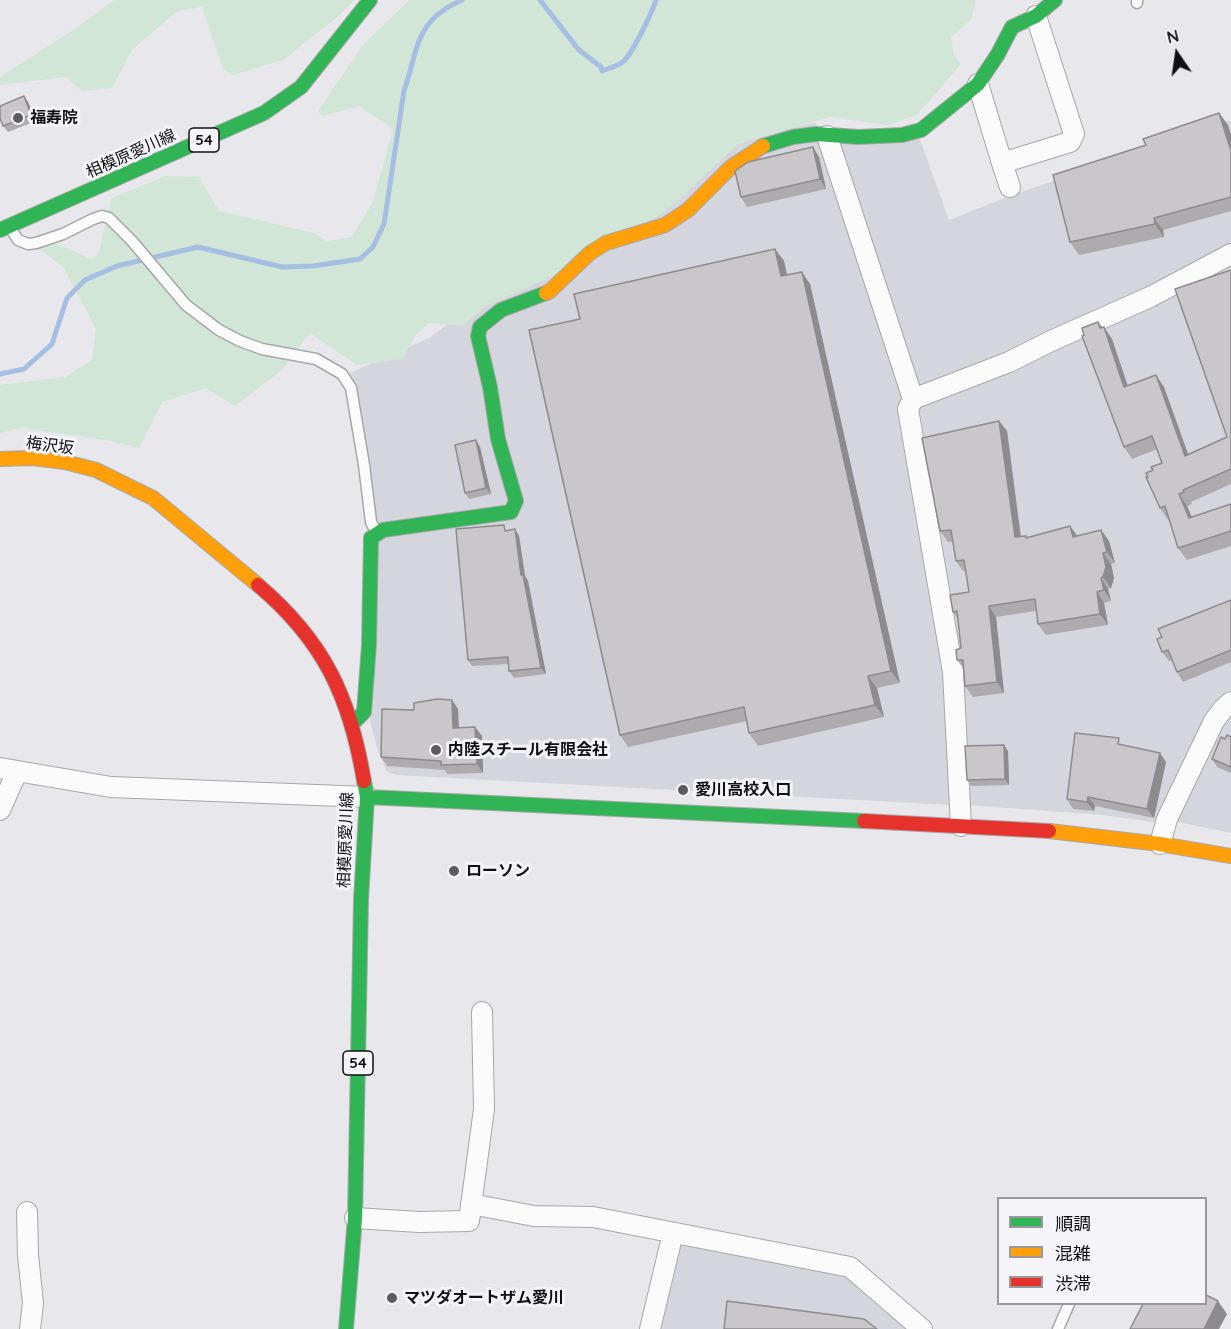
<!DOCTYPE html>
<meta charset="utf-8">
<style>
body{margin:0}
#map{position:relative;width:1231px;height:1329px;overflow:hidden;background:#e8e7eb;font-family:Quicksand,"Noto Sans JP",sans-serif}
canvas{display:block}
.legend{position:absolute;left:997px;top:1197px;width:210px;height:108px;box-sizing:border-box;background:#f4f4f9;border:2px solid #99999d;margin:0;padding:8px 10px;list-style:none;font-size:18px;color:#101012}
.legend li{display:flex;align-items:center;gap:12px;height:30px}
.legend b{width:30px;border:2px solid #99999d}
.north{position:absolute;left:1147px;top:24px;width:60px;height:60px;-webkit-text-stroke:4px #f4f4f9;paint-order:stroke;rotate:347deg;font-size:16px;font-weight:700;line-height:24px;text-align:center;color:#101012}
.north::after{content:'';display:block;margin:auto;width:21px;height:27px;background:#101012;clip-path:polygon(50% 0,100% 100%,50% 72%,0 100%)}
</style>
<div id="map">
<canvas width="1231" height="1329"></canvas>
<ul class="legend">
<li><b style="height:8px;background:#30b455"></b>順調</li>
<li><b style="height:8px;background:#ff9f0a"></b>混雑</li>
<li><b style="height:8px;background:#e5322d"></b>渋滞</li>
</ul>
<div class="north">N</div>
</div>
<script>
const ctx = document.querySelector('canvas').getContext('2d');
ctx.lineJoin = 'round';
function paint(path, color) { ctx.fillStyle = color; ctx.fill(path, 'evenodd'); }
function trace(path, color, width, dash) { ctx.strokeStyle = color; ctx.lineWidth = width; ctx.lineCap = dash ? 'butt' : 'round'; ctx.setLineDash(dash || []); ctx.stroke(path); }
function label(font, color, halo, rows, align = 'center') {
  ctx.font = font + ' Quicksand,"Noto Sans JP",sans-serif'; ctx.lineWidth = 6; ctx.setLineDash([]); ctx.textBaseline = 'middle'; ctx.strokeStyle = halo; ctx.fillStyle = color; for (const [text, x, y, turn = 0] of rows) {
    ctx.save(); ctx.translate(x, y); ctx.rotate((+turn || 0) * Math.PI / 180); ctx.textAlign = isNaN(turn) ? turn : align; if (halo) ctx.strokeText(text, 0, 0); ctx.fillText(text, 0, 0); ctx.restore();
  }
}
paint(new Path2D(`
 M1231,120V249L1008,356L921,386L912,383L835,145L919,137L949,220L1007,197Z
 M816,123L901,378V404L945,658L951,805L396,775L387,772L377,748L370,721L376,543L356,399L348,374L429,338L485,296L734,137Z
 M1231,263V695L1160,823L1103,815L967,805L917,413L921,404Z
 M1231,710V833L1173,821L1224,715Z
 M686,1240L848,1271L915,1329H656L678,1245Z`), '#d5d5dd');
paint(new Path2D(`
 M114,0H355L335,19L283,60L232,75L223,69L202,7L177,11L132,50L112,88L82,91L66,77L0,85V77L75,29Z
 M409,0H976L971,20L951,37L954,56L961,64L917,115L888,125L830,117L738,144L681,198L658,216L545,280L486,306L463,326L429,323L415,336L403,359L357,365L310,333L282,370L235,406L206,388L162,402L139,448L105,440L22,428L0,433V385L65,377L92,360L96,329L64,268L40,249L45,239L91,259L98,255L112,198L166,176L199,177L219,211L314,233L327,241L352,237L373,202L393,129L359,106L322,116L318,111L364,44Z`), '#d1e6d7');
trace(new Path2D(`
 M540,0L578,49L601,67L602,71C609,68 619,66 624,61C633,52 652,13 656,0
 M0,374L24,369L52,344L67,298L85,280L117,266L198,247L282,267L313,266L360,259L373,247L384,224L404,91C419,48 414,21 462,0`), '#a6bee1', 5);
const lane = new Path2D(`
 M1137,0V3
 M11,229L18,240L28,244L36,243L63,234L93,219L102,216L109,218L132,241L186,305L219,330L240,341L262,349L316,359L342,374L351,388L364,465L371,522L377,534
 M1058,1329L1069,1304`);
const street = new Path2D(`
 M978,84L1002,163L1070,142L1074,134L1036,16
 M827,136L913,399
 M1002,163L1010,187
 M0,768L111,787L367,797
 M0,810L17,772
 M961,826L953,672L908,409L913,399L1009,362L1051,341L1150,297L1231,254
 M1160,844L1167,819L1214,721L1223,709L1231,702
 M471,1204L534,1216L593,1217L850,1267L922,1329
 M27,1212L28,1255L33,1303L30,1329
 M355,1218L419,1222L469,1221L484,1109L482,1012
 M650,1329L673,1233`);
const fast = new Path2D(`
 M763,146L793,137L816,134L858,137L902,135L921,130L978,84L998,54L1012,27L1036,16L1055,0
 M0,230L264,113L301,87L370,0
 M352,724L364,712L369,645L371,538L383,530L511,512L516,501L498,439L490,387L478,336L480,327L501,310L546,293
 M367,797L864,821
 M346,1329L355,1218L361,900L367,797L364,781`);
const slow = new Path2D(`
 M546,293L550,291L590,253L606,243L665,225L688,210L731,167L763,146
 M0,459L33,458L65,462L96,470L153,498L258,585
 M1049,831L1160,844L1231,856`);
const jam = new Path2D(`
 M258,585C324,641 350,697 364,781
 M864,821L1049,831`);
trace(lane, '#a7a7a9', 13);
trace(street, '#a7a7a9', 22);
trace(fast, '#a7a7a9', 16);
trace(slow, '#a7a7a9', 16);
trace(jam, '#a7a7a9', 16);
trace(lane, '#fcfbfc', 10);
trace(street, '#fcfbfc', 20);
trace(fast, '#30b455', 14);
trace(slow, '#ff9f0a', 14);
trace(jam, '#e5322d', 14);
paint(new Path2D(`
 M24,96L28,102L36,121L8,132L3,126Z
 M1219,113L1228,125L1231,135V211L1163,230L1164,237L1079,255L1070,242L1146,145Z
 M819,157L826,189L747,207L741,197Z
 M775,249L784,261L787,275L810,284L900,683L877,688L884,717L758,746L749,733L747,721L628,747L620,735L580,319Z
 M1231,270V484L1191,502L1192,504L1187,506L1192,517L1231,504V546L1187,560L1178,548L1169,520H1168L1160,508L1148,477L1153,470L1162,463L1157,449L1132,459L1124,447L1084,335L1098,322L1112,339L1128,386L1164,387L1188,454L1227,437Z
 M999,421L1007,431L1021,536L1027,538L1070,526L1077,536L1101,530L1109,541L1115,563L1111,564L1114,578L1111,588L1108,589L1111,601L1104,603L1108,625L1046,635L1038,624L1036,611L996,617L1004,693L973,697L965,686L964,669L957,660L961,648L958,619L953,612L969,592L965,571H963L956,561L953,542H948L940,531Z
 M480,447L491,494L469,499L465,493Z
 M515,529L519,536L525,576L528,581L546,674L514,678L509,671L508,664L472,666L468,660L508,530Z
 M1231,600V662L1183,682L1177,672L1172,660L1169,661L1162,652V637Z
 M452,700L458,709L459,728L475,727L482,736L483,773L447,774L445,770L387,766L381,757L414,710Z
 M1231,737V773L1217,767L1212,759L1225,739Z
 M1124,745L1166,762L1154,818L1095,806L1094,811L1073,809L1067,799Z
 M1008,751L1009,785L971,786L967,780Z`), '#adabad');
paint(new Path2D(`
 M24,96L28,102L36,121L31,115Z
 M1219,113L1228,125L1231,135V151Z
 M813,147L819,157L826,189L820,179Z
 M1154,218L1163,230L1164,237L1155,224Z
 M775,249L784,261L790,289L781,276Z
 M802,272L810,284L900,683L891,671Z
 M1098,322L1106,333L1104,327L1112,339L1132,399L1124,387Z
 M1156,375L1164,387L1193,468L1185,456Z
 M999,421L1007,431L1022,548L1015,537Z
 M476,440L480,447L491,494L486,488Z
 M1179,494L1187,506L1197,530L1189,518Z
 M1070,526L1078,537H1073Z
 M515,529L519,536L525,576L528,581L546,674L541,668L521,575Z
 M1101,530L1109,541L1115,563L1107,552Z
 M1103,553L1111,564L1114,578L1111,588L1103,577Z
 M1101,578L1108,589L1111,601L1104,590Z
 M1097,592L1104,603L1108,625L1100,614Z
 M989,606L996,617L1004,693L997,682Z
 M868,676L877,688L884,717L875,705Z
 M452,700L458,709L459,737L453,728Z
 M475,727L482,736L483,773L477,764Z
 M1004,745L1008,751L1009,785L1005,779Z
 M1160,753L1166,762L1154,818L1147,809Z
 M1088,797L1095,806L1094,811L1087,802Z
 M1218,1301L1227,1314L1219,1329H1204Z`), '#8d8b8d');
const building = new Path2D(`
 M24,96L31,115L3,126L0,118V106Z
 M1219,113L1231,151V197L1154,218L1155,224L1070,242L1053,175L1146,145L1143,139Z
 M813,147L820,179L741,197L735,171L748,162Z
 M775,249L781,276L802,272L891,671L868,676L875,705L749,733L744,707L620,735L529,330L580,319L574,294Z
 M1231,270V469L1183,490L1184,492L1179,494L1189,518L1231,504V531L1178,548L1165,506L1160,508L1146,477H1148L1146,473L1153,470L1151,467L1162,463L1152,436L1124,447L1082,336L1084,335L1082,328L1098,322L1100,328L1104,327L1124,387L1156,375L1185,456L1227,437L1175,289Z
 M999,421L1015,537L1026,536V538L1070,526L1073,537L1101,530L1107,552L1103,553L1106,567L1103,577L1101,578L1104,590L1097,592L1100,614L1038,624L1035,599L989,606L997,682L965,686L963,660H957L956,650L961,648L957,611L953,612L950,595L969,592L964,560L956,561L951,530L940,531L922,438Z
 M476,440L486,488L465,493L455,445Z
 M504,525L505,531L515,529L521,575H523L541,668L509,671L508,657L468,660L456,529Z
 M1231,600V650L1177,672L1168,650L1162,652L1157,639L1162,637L1158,629Z
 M437,699L452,700L453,728L475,727L477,764L441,765V761L381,757L382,709L414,710V703Z
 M1075,733L1119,738L1118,744L1160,753L1147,809L1088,797L1087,802L1067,799Z
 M1227,735L1231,737V767L1212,759L1221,737L1225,739Z
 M1004,745L1005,779L967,780L965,746Z
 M1206,1295L1218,1301L1204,1329H1130L1143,1304H1206Z
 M727,1301L864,1319L877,1329H724Z`);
paint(building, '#c9c7c9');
trace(building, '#8d8b8d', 1.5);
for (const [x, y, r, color] of [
 [18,118,6,"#5c5b5e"],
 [436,750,6,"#5c5b5e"],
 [683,790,6,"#5c5b5e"],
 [454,871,6,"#5c5b5e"],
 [392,1298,6,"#5c5b5e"]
]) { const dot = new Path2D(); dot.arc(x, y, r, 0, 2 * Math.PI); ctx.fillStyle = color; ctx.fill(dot); trace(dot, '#f4f4f9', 2); }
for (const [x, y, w] of [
 [204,140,30],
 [358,1063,30]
]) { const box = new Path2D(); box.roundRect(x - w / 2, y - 12, w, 24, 4.5); ctx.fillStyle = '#f4f4f9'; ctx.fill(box); trace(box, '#101012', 1.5); }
label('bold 15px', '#101012', null, [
 ["54",204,140],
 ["54",358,1063]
]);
label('bold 16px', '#101012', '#f4f4f9', [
 ["福寿院",30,118],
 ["内陸スチール有限会社",448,750],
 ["愛川高校入口",695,790],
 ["ローソン",466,871],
 ["マツダオートザム愛川",404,1298]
], 'left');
label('16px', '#101012', '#f4f4f9', [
 ["相模原愛川線",131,154,-24],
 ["梅沢坂",50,446,7],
 ["相模原愛川線",346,840,-88]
]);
</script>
